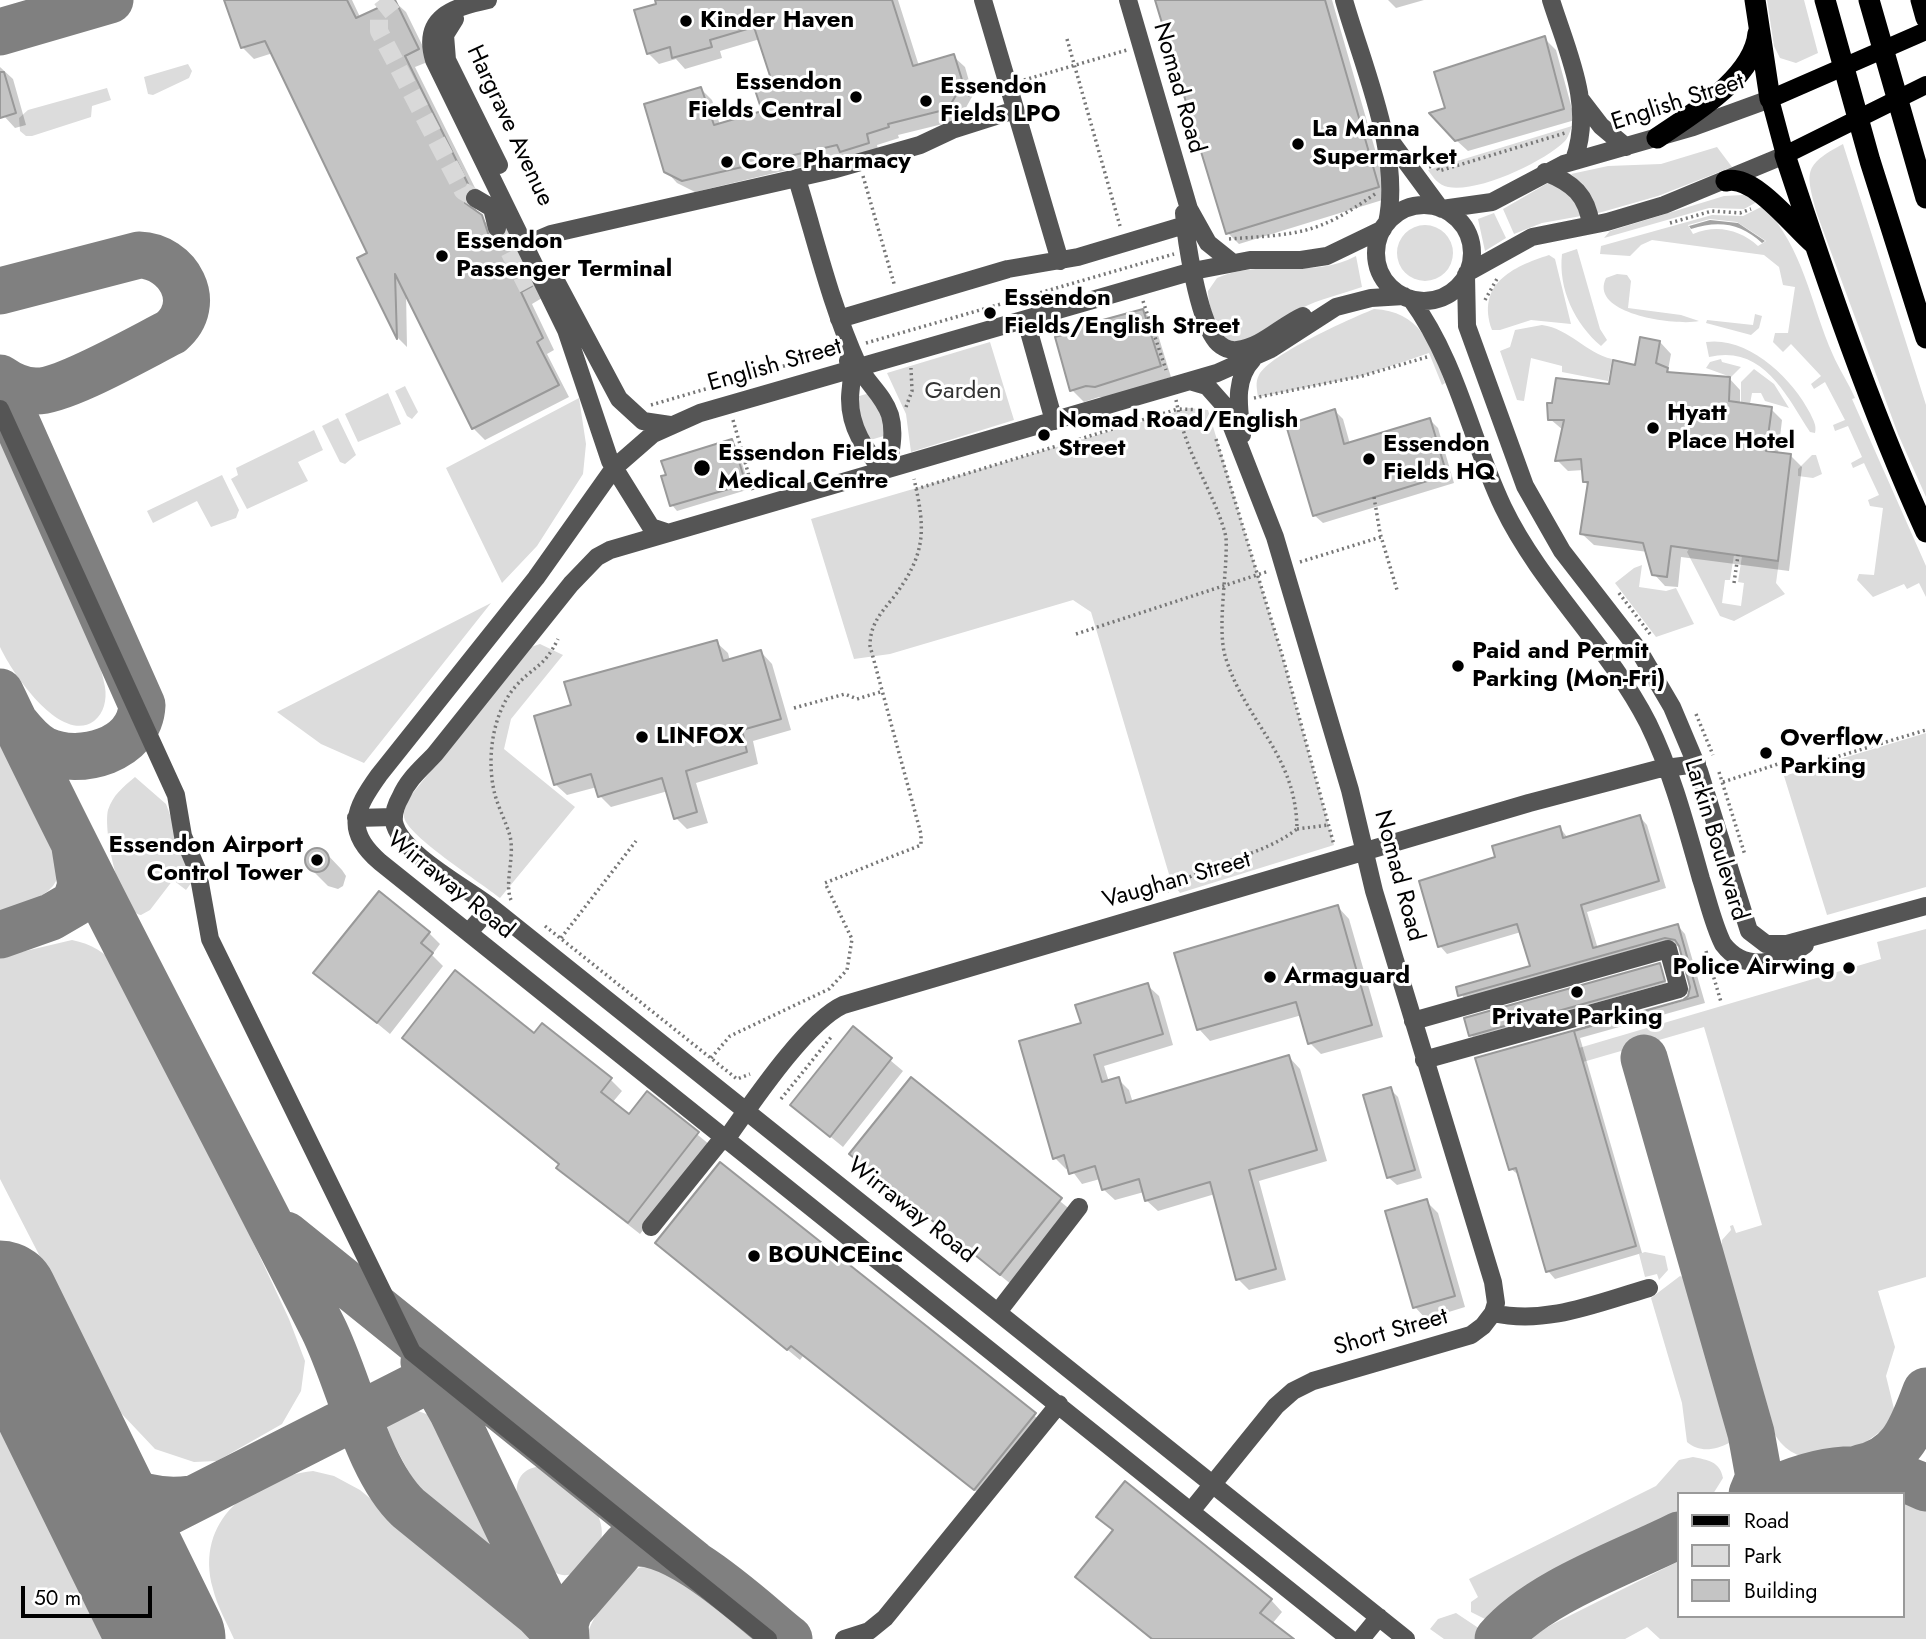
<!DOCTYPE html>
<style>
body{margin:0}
#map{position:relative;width:1926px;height:1639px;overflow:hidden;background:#fff;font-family:Jost,sans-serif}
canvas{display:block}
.legend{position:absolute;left:1677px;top:1492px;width:228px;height:126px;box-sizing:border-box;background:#fff;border:2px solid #999;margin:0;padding:9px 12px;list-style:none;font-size:21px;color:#000}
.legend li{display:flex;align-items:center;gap:14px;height:35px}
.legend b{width:35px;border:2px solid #999}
.scale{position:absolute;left:21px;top:1586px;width:131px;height:32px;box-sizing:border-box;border:4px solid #000;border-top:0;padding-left:9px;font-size:21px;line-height:24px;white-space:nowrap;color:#000;-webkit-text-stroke:5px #fff;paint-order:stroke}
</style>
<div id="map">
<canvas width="1926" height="1639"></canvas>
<ul class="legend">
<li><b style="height:9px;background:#000"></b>Road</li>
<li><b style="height:19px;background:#dcdcdc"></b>Park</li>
<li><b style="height:19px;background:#c4c4c4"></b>Building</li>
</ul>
<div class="scale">50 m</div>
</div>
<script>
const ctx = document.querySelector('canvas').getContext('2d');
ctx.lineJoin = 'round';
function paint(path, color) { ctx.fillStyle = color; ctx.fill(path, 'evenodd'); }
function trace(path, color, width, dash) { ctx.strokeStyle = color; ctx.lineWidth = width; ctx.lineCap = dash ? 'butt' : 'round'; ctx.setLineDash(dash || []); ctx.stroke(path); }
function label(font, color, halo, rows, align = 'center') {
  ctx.font = font + ' Jost,sans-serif'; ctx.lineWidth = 6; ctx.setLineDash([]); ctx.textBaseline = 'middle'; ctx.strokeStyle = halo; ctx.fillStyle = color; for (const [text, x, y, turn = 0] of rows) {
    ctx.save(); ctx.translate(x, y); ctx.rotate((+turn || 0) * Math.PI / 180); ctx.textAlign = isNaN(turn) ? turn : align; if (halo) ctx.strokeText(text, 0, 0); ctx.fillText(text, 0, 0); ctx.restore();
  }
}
paint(new Path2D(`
 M1767,0H1804L1818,53L1796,63L1780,58L1774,46Z
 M188,64L192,71L189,78L153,95L148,94L144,77Z
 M107,88L111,100L92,106L91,117L32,136H26L20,131L19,118L28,110Z
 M1572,126C1570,131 1568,138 1565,141C1544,162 1478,193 1448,187C1438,185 1433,177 1428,170Z
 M1843,144L1926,405V497L1898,434L1817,214C1806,172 1802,166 1843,144Z
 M1717,147L1732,167L1658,196L1595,214L1584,188L1571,174L1608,166L1661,164Z
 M1548,183L1570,190L1581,216L1542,223L1514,234L1503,209Z
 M1743,195L1756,200L1755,203L1744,209L1709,208L1604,238L1610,231L1724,196Z
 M1763,206C1804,248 1810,303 1833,355C1838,367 1849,384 1855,398L1852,399L1926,566V597L1919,583L1907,589L1904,584L1873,597L1857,580L1859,574L1874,575L1883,508L1870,506L1868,500L1879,495L1864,463L1853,468L1851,463L1862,457L1848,426L1835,431L1833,425L1845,420L1825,382L1814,389L1811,384L1821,376L1791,344L1783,352L1773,342L1775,333H1788L1795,287L1783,285L1779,267L1764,255L1652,240L1641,245L1630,256L1600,254L1601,246L1712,215L1743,216ZM1710,219L1737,222L1766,241L1758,246C1740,230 1717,224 1693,234L1688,225Z
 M1494,213L1506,238L1485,251L1478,219Z
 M1397 253a28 28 0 1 1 56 0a28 28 0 1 1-56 0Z
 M1577,249L1600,329L1607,340L1601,346C1575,324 1558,289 1562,254Z
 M1549,255L1555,259L1571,324L1531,320L1500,330H1492C1476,284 1512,267 1549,255Z
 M1356,256L1362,287C1342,294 1319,299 1300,309C1278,320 1229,367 1215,323C1212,312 1208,302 1208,291L1217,278C1261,258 1312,280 1356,256Z
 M1617,274L1627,275L1631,281L1628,308L1681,315L1699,321C1679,326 1588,315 1606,278Z
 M1374,309C1419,311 1432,344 1445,383L1442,385L1429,353L1362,376L1258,397C1257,389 1255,382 1259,375C1270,354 1350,319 1374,309Z
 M1755,314L1762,316L1759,328L1751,335L1706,323L1707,320L1753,325Z
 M1542,325C1570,329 1586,353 1612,359L1608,381L1562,372V366L1531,358L1524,401L1517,400L1500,351L1510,347L1515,330Z
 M990,342L1014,420L911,452L906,414L887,373Z
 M1706,342C1748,336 1792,378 1810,413C1813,420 1817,425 1815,433L1810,432C1786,395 1763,344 1709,357Z
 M1721,359L1722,362L1741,367L1731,377L1706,368L1710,362Z
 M1754,369L1774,384L1789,408L1765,401L1761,393H1752L1750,404L1741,403V382Z
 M405,386L418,412L412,419L407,416L395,391Z
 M873,392L879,403L887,435L867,441L856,397Z
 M388,393L401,424L358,442L345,414Z
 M579,398L586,444L583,474L537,546L502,583L446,468Z
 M1189,408L1208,410L1283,658L1334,845L1180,893L1171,881L1091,612L1073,600L890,654L854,659L811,519Z
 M338,418L356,455L345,464L340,462L322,426Z
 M314,430L323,450L298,462L308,481L247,509L231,479L238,475L236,468Z
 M0,438C18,477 34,516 52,555C72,599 96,639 105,687C107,700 104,713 94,721C61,745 12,673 0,647Z
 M1812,455H1816L1822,474L1813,478L1798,476V469Z
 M222,475L239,510L236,518L211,527L197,501L153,523L147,511Z
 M1689,549L1734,555L1730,580H1725L1722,603L1741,606L1744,583L1738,582L1742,556L1779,561L1776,583L1785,594L1734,621L1720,616L1687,552Z
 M1642,565L1639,587L1666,591L1676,588L1694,624L1656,637L1615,583L1634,568Z
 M491,603L364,763L321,744L277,712Z
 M540,644L563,655L511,719L504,749L575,807L500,898C480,882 414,840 405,820C402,813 406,806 408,799L531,647Z
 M0,715C17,750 82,851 53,886C41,900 17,906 0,913Z
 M1926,733V887L1827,915L1784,776Z
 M135,777L166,804L194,879L186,890L173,880L150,910L141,915C119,911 103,830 108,810C113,795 123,787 135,777Z
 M1926,929V1277L1878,1291L1895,1347L1886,1376L1896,1417C1866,1450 1798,1484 1772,1429L1721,1252L1722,1240L1731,1230L1730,1226L1733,1225L1736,1233L1762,1225L1704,1027L1583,1062L1579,1048L1881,959L1877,942Z
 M72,940C91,944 107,952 117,969L202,1133L289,1319L305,1361L301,1391L282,1424L217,1461L194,1462L155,1449L120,1412L0,1179V957Z
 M1645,1252L1665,1256L1668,1270L1659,1280L1657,1274L1645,1277L1639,1254Z
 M1680,1276L1686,1278L1731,1438L1729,1443C1716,1450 1699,1453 1687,1442L1682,1403L1651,1298Z
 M418,1411L429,1415L436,1423L497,1553L418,1489L384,1426Z
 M0,1429L102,1639H0Z
 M1693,1457C1707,1460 1720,1461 1723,1478L1713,1494H1679V1521L1522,1596L1489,1621L1471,1612V1602L1478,1597L1469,1579L1656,1486L1679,1460Z
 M536,1467H545L595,1508C599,1517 604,1529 601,1540C596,1558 571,1587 552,1570L517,1497C515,1482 521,1470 536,1467Z
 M313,1471L334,1476L360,1490L539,1639H234C227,1623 217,1606 213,1589C194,1520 251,1478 313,1471Z
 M1903,1500L1926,1511V1639H1660L1647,1627L1625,1639H1529L1551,1625L1679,1561V1616H1903Z
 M655,1565L667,1567L760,1639H587C588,1620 617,1582 633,1571C639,1567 647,1566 655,1565Z
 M1456,1613L1477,1627L1478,1634L1474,1639H1444L1430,1629L1438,1619Z`), '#dcdcdc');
paint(new Path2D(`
 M1710,220L1738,223L1765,241L1762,243C1741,223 1718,220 1691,229L1689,226Z`), '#a3a3a3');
paint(new Path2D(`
 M229,0H352L360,17L394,1L406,12L430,61L415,67L481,200L476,205V213L493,229L497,240L506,236L518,248L542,298L532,304L554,350L547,354L569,397L485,440L473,428L406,292L407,347L398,338L359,259L370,254L273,53L254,59L242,47Z
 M657,0H898L919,66L953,56L965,67L973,95L959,120L898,135L899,138L877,145L879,154L852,162L846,156L695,192L677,183L666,171L701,89L712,100L720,125L764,112L775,87L760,39L720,51L722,58L685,69L676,59L659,64L648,53Z
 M1158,0H1332L1389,198L1239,244L1228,233Z
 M1388,0H1424L1396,8Z
 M1544,38L1556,50L1575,120L1468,151L1456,140L1448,110Z
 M0,67L13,79L26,125L15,128L4,116L0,99Z
 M1143,311L1154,322L1171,377L1108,398L1099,397L1084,402L1072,390Z
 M1660,342L1671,354L1668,370L1672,374L1729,378L1740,390V404L1771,409L1782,420L1778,454L1791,456L1802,467L1789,571L1681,557L1678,587L1665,586L1654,574L1648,552L1594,545L1582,534L1589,486L1584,481V470L1568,471L1557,460L1563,430L1550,419L1610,386L1636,367Z
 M1335,411L1343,419L1350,444L1430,420L1438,428L1454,483L1323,523L1314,515Z
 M732,441L737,447L750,489L677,511L672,505Z
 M716,642L728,653L730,661L761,652L772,664L791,730L753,741L758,764L696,783L708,823L687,829L676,818L668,791L611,807L600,796L597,787L567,795L555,784L574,706Z
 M1640,817L1647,825L1666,888L1587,912L1598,949L1678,926L1685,934L1705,1003L1580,1038L1642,1253L1555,1279L1548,1271L1520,1176L1511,1169L1478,1059L1683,1001L1689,998L1692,987L1680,947L1673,945L1467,1003L1458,988L1532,967L1521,932L1447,954L1440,946L1497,859L1560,828L1568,838Z
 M317,849L324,851L342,870L346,876L343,886L338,889L328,886L310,868L306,858Z
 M1338,907L1349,919L1383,1037L1321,1054L1310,1043L1302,1015L1210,1041L1199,1029Z
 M429,933L440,944L432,955L443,966L390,1034L316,973Z
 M1660,965L1666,983L1473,1037L1471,1035Z
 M1147,985L1159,996L1173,1045L1104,1066L1109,1082L1118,1079L1129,1090L1133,1103L1289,1057L1300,1069L1327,1161L1259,1181L1286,1280L1249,1290L1238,1279L1215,1194L1158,1211L1146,1200L1144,1192L1115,1200L1103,1189L1100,1179L1082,1184L1070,1168L1066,1169L1055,1158L1083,1024Z
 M853,1029L903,1071L843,1147L792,1105Z
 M535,1035L610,1079L622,1091L612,1103L629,1116L647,1093L710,1145L640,1234L570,1179L560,1166L416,1049Z
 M911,1080L1072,1211L1012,1285L851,1154Z
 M1390,1089L1398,1097L1422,1178L1397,1185L1388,1177Z
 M721,1165L1047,1426L987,1500L803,1356L800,1360L657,1243Z
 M1426,1201L1438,1213L1465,1307L1426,1319L1415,1307Z
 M1098,1517L1271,1600L1282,1612L1272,1624L1291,1639H1153L1114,1532Z`), '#0003');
trace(new Path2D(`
 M0,32L110,0
 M0,291L139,255C178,256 205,303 171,332C143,346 63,392 36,391C23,391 10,385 0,378
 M0,385L142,705C140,750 80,767 44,750C32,744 24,734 16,724
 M0,692C103,907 216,1116 323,1328C349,1380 367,1469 408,1508L537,1613L562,1639
 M0,935L51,917L75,903L81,885L75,847
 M1644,1058L1751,1433L1759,1477L1752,1494
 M286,1235L693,1563
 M424,1362L453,1413L550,1615
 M71,1442C102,1482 138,1506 191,1499
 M1860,1468C1903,1459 1912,1427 1926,1391
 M1763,1494C1822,1466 1867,1460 1926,1488
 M154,1611C147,1579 136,1539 164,1514L420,1384L455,1383L481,1394
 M566,1639L565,1624L569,1611L626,1545C670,1529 755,1612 789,1639
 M1498,1639C1538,1592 1623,1563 1679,1535`), '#808080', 47);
trace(new Path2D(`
 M0,1299L167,1639`), '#808080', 117);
const building = new Path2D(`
 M224,0H347L356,18L395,0L419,49L405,56L470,188L465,193V203L482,215L489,236L499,239L506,234L532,286L521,292L543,338L537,342L559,385L472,429L395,274L397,339L357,258L367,253L265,41L241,48Z
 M655,0H892L913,66L954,54L963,83L948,109L888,124L889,127L867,134L869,143L840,152L837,145L682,181L664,172L644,104L701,87L714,125L762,111L755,90L773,85L754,27L710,40L712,47L672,58L670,47L647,54L634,10L656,4Z
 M1155,0H1325L1379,187L1226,234Z
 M1545,36L1564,109L1455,141L1429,113L1445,108L1434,72Z
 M0,72H4L16,113L0,118Z
 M1143,309L1161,366L1095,387L1086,386L1070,391L1055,337L1069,333L1077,327Z
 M1640,337L1660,341L1656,363L1668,368L1667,372L1730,377L1729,401L1772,407L1766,451L1791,454L1778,561L1671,546L1667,577L1652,575L1643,543L1580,534L1588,482H1583L1581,459L1555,461L1564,420H1548L1547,403H1552L1556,378L1609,384L1613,360L1635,365Z
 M1335,409L1344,444L1430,418L1447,475L1313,516L1286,425Z
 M732,439L746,484L670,506L661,476L666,475L661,461Z
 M717,640L723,661L761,650L781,719L742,730L747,752L686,771L697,812L674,819L662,778L598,797L591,774L554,785L534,716L571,705L564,682Z
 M1640,815L1659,881L1581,905L1593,948L1678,924L1698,996L1574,1031L1636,1246L1546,1272L1516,1168L1509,1170L1475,1058L1683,1000L1688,996L1690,987L1679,946L1675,940L1665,938L1458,996L1456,987L1530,966L1517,924L1438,947L1419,881L1495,857L1492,846L1560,826L1563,838Z
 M305 860a12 12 0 1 1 24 0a12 12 0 1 1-24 0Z
 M379,891L430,932L421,943L433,953L377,1023L313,973Z
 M1338,905L1372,1025L1308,1044L1296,1002L1197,1030L1174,953Z
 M1660,963L1665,981L1469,1036L1464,1018Z
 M455,970L534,1033L542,1023L612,1078L601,1092L629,1114L647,1091L699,1132L628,1223L556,1168L559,1164L402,1038Z
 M1148,983L1163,1034L1094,1055L1102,1082L1119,1077L1126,1103L1289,1055L1317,1150L1249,1170L1276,1269L1236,1280L1210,1182L1145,1201L1139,1179L1102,1190L1095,1166L1069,1174L1064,1155L1053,1159L1019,1041L1081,1023L1075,1005Z
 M853,1026L892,1058L830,1137L790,1105Z
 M911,1077L1062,1198L1000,1275L849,1154Z
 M1391,1087L1415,1170L1387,1178L1363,1095Z
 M720,1162L1036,1413L974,1490L791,1346L787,1350L655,1243Z
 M1427,1199L1455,1296L1413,1308L1385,1211Z
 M1125,1481L1272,1599L1260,1613L1294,1639H1152L1075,1577L1113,1530L1096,1517Z`);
paint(building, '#c4c4c4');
trace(building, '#999', 2);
trace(new Path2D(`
 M394,0L379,12V31L463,191L475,198
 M497,228L528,288`), '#d9d9d9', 18, [18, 9]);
trace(new Path2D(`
 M1067,39L1120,226
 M1024,80L1127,50
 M968,95L993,88
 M1624,122L1651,117
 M1429,167L1436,165L1439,171L1565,133
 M863,176L895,287
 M1670,223L1712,211L1740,213L1751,209
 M1229,239C1298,234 1317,235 1375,194
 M1485,300L1498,277
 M1143,301L1166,370
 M866,343L1174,254
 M1254,398L1362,376L1427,357
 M1176,400L1178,409L1206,410
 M651,405L835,351
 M906,407L912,391L911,368
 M733,420L753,490
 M1216,439L1283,658L1334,845
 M916,489L1178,409C1186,455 1215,493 1226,537C1228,571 1216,630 1226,659C1247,724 1296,754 1297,829C1258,859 1206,861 1167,891
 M1374,497L1380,533L1397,590
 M1300,562L1381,537
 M1734,583L1738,555
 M1619,593L1650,634
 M1076,634L1269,571
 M794,708L845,694L857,699L880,692
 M1696,714L1713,755
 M1719,772L1745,855
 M1723,782L1778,764L1796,769L1926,730
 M1297,829L1329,825
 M511,900C504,883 515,857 510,836C506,822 499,809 495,795C486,760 492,714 515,687C533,666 544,668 558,639
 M545,926L737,1079L750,1074
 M561,938L636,841
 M1706,951L1721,1002
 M711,1058L730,1036L829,989L847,970L852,939L825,883L921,845V834L870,646C870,625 880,614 893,598C926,554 926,531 914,479
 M781,1099L832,1036`), '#777', 3.5, [2, 3.5]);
trace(new Path2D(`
 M488,0C455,7 421,16 434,60L566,330L610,461L651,527L666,532
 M983,0L1060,261
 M1128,0L1189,209L1208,243L1233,263
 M1344,0C1363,67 1402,154 1387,223
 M1551,0C1568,54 1594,105 1574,160
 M455,19L445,35L447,60L499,165
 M1581,100L1601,126L1626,147
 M1387,136L1440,208
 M1545,172C1573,183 1587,195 1591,225
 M797,179C816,241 831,306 858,365C866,383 883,394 890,415C895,432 891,450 888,468
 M475,198L492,208L497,228
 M1376 253a48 48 0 1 1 96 0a48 48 0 1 1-96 0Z
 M1442,209L1492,202L1564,164L1693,127L1770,99
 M1184,213C1186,243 1198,314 1214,338C1219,346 1228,351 1237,350C1261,348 1282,325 1303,316
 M525,245L551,234L832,170L920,145L952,130L1015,110
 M1467,273L1532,237L1607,222L1664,205L1785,155
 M1466,275L1467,326L1525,486L1562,551L1638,649L1672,707L1699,771L1749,931L1766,944H1787L1926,906
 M556,281L619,399L643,421L670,425
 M1404,296L1371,298L1336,307L1271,349L1217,373L610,550L597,557L571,584L435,754C423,767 408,779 401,796C397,803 393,813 394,822C400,853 467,888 491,907L1406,1639
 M1411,299C1458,364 1469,435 1503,507C1541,586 1608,645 1648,723C1672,772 1686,826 1701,879C1708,900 1713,924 1723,944C1745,973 1778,964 1805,945
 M839,319L1008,269L1078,257L1195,222
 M1026,321L1054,421
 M848,361C855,373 850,386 850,399C850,428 865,449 882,470
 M1190,381L1207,386L1223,404L1275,537L1350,790L1374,891L1493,1282L1496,1303L1493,1313
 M0,409L176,795L183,836L198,872L210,939L412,1352L768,1639
 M1242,435C1239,408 1233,380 1253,359
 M356,818L394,817
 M469,932L491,907
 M1413,1021L1668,949L1679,989L1424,1060
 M651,1227L718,1144L727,1138C752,1103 806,1022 843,1005L1529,803L1658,769L1697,764
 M998,1312L1079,1207
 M1191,1511L1276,1406L1293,1391L1313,1381L1471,1335L1483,1326L1493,1313C1547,1325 1597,1303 1649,1288
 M844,1639L869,1631L885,1618L1059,1404
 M1350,1639L380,862C344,831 354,810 379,775L536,578L614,468L653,434L700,413L1193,271L1250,260H1301L1327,256L1383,229
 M1361,1639L1379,1617`), '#555', 18);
trace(new Path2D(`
 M1926,31L1770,99L1785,155L1926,85`), '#000', 18);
trace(new Path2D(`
 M1755,0L1770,99
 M1825,0L1870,161L1926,338
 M1869,0L1926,198
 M1921,0L1926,18
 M1657,138C1692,114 1754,78 1758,33
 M1785,155C1827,282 1870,409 1926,532
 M1726,181C1754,174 1793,226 1813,243`), '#000', 21);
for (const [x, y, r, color] of [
 [686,21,7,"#000"],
 [856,97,7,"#000"],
 [926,101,7,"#000"],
 [1298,144,7,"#000"],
 [727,162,7,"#000"],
 [442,256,7,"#000"],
 [990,313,7,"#000"],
 [1653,428,7,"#000"],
 [1044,435,7,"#000"],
 [1369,459,7,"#000"],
 [702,468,9,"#000"],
 [1458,666,7,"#000"],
 [642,737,7,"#000"],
 [1766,753,7,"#000"],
 [317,860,7,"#000"],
 [1849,968,7,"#000"],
 [1270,977,7,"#000"],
 [1577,992,7,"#000"],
 [754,1256,7,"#000"]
]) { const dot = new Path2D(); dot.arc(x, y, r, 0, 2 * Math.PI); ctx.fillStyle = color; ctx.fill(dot); trace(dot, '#fff', 2.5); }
label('bold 24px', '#000', '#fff', [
 ["Kinder Haven",700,21],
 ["Essendon",842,83,"right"],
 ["Fields Central",842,111,"right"],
 ["Essendon",940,87],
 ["Fields LPO",940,115],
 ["La Manna",1312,130],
 ["Supermarket",1312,158],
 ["Core Pharmacy",741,162],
 ["Essendon",456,242],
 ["Passenger Terminal",456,270],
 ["Essendon",1004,299],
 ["Fields/English Street",1004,327],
 ["Hyatt",1667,414],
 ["Place Hotel",1667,442],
 ["Nomad Road/English",1058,421],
 ["Street",1058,449],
 ["Essendon",1383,445],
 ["Fields HQ",1383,473],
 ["Essendon Fields",718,454],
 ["Medical Centre",718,482],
 ["Paid and Permit",1472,652],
 ["Parking (Mon-Fri)",1472,680],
 ["LINFOX",656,737],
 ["Overflow",1780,739],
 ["Parking",1780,767],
 ["Essendon Airport",303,846,"right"],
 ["Control Tower",303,874,"right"],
 ["Police Airwing",1835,968,"right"],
 ["Armaguard",1284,977],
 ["Private Parking",1577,1018,"center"],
 ["BOUNCEinc",768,1256]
], 'left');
label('24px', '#000', '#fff', [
 ["Nomad Road",1178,88,74],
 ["English Street",1678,103,-18],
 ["Hargrave Avenue",509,126,65],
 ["English Street",775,366,-16],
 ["Larkin Boulevard",1715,840,73],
 ["Nomad Road",1398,876,75],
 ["Vaughan Street",1177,881,-16],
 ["Wirraway Road",450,886,39],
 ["Wirraway Road",911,1211,38],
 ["Short Street",1391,1333,-16]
]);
label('24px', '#333', '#fff', [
 ["Garden",963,392]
]);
</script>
